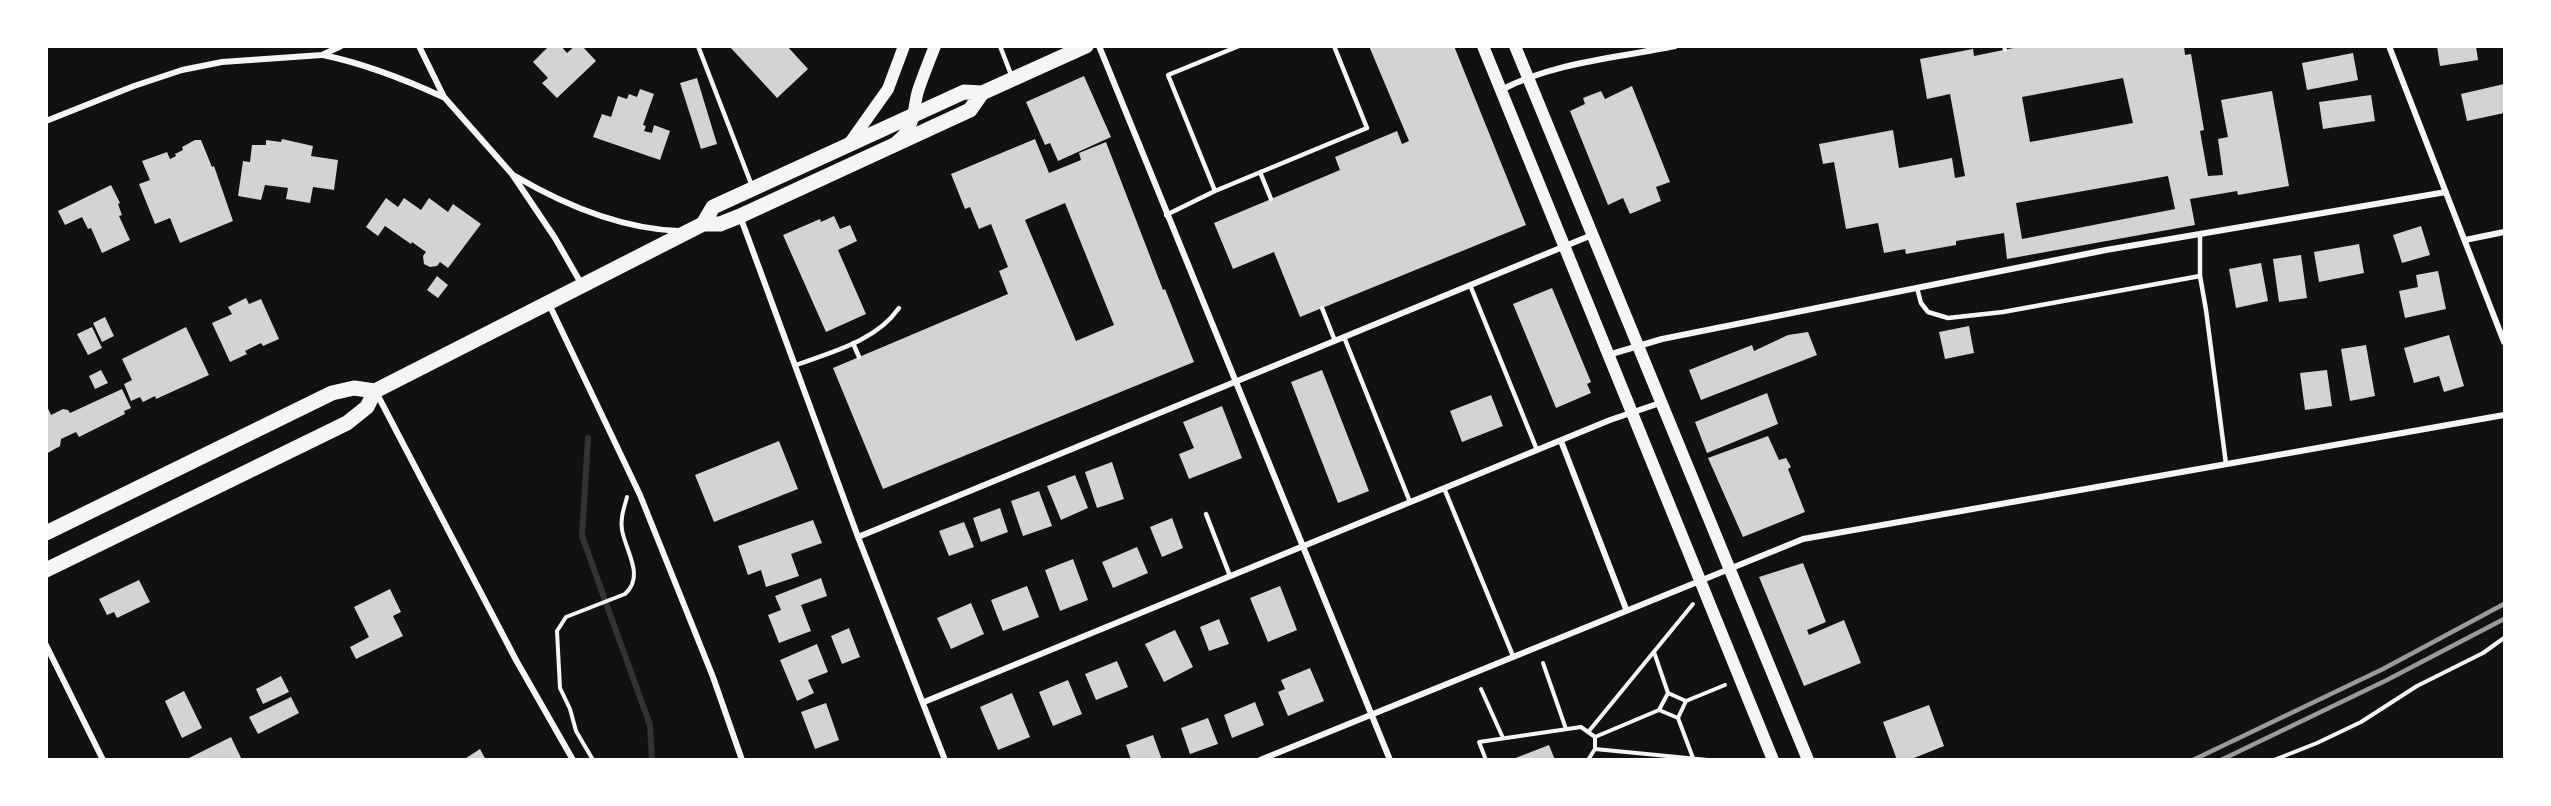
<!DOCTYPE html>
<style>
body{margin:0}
#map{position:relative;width:2551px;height:806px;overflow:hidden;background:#111;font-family:"Alegreya Sans",sans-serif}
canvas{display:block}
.frame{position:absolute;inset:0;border:48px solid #fff;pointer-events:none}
</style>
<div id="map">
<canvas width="2551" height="806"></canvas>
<div class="frame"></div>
</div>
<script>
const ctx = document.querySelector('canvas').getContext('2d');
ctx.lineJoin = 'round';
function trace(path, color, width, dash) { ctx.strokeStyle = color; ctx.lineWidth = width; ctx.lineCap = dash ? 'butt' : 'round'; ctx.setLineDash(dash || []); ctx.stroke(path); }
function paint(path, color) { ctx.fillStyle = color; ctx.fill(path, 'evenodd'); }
trace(new Path2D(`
 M588,438L582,536L650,725L652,760`), '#333', 6);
paint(new Path2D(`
 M549,46H561L567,53L575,46H582L596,61L557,98L542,83L548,78L533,62Z
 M733,46H787L808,69L777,98L731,48Z
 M1369,46H1454L1526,225L1300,317L1274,252L1233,269L1214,223L1340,170L1335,157L1397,131L1402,144L1409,141Z
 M2023,46H2184L2185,55L2191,54L2204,130L2200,131L2208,176L2223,175L2218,139L2228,137L2221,100L2272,91L2289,186L2238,195L2237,191L2190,199L2195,225L2007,259L2004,233L1956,241V245L1906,254L1905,249L1884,253L1878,223L1846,229L1834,162L1823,164L1819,144L1893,130L1899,168L1952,158L1955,178L1965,176L1950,94L1927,99L1920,59L1973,49L1974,56ZM2123,78L2133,123L2030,142L2022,97ZM2168,176L2175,209L2022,239L2016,203Z
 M2437,46H2476L2478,60L2440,66Z
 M2353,53L2358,80L2307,90L2302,63Z
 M1084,76L1111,137L1058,161L1050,143L1045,145L1026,102Z
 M697,78L717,144L701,149L680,83Z
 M2504,84V113L2467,121L2461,94Z
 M1632,86L1670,182L1656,187L1661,201L1630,214L1623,198L1608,205L1570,111L1585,104L1583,98L1601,91L1605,99Z
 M640,89L654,94L643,125L646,126L644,131L652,133L654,125L670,131L660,160L593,137L602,114L611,117L618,96L627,99L629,94L637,97Z
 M2371,95L2375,121L2323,129L2319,102Z
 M282,139L313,146L311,156L338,160L334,190L313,187L310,203L286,199L288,188L265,185L261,200L238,196L243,161L250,162L252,145H266V140L281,142Z
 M1035,139L1049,173L1081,160L1079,153L1106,142L1163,290L1165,289L1194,362L883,489L833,368L1008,294L999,271L1008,267L991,224L979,229L970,207L965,209L951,174ZM1065,203L1114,325L1076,341L1025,220Z
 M195,140H201L212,167L214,166L233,221L180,243L170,218L155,224L139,184L150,180L142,161L167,152L170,159L176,156L175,154L183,150L182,147Z
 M111,185L120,203L118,204L122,215L119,216L130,240L102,253L91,228L88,229L82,217L65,225L58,211Z
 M386,198L398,207L404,198L421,210L429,198L448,212L453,204L481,224L448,268L440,262L437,266L430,267L424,264L423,256L426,252L412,242L411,244L385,226L378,236L366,227Z
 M834,216L840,229L850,225L857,241L838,250L866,314L826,332L783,235L820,219L821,222Z
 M2421,226L2430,255L2402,263L2393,235Z
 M2359,244L2364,273L2319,282L2314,252Z
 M2301,255L2307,298L2279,302L2273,259Z
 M2261,263L2268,301L2236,308L2229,269Z
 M2438,271L2446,309L2405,318L2399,291L2418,287L2416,275Z
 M437,276L448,285L438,298L427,290Z
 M1552,288L1591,382L1587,384L1591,393L1556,408L1513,304Z
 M246,298L249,304L261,299L279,339L263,346L261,343L245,351L247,354L230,362L212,323L232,314L228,307Z
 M105,317L114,336L102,342L93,323Z
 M1969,326L1974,353L1945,359L1939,332Z
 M92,327L102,348L88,355L77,334Z
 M186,327L209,375L156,399L155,396L143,402L140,397L131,401L124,384L132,380L122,359Z
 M1808,332L1817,355L1701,400L1689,370L1752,345L1754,351L1788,335Z
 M2449,335L2464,386L2444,392L2439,376L2414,383L2404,348Z
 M2366,345L2375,396L2350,401L2341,349Z
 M101,370L108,383L95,389L89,376Z
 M1322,370L1369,491L1338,503L1291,382Z
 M2327,370L2332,406L2305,410L2300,373Z
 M122,389L131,408L124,411L125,414L79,437L76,432L61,439L60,446L46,454V404L51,415L63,409L68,410L70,413Z
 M1767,393L1778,424L1707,453L1695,422Z
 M1491,395L1503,426L1462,442L1450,411Z
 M1222,406L1242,458L1189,479L1179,454L1194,448L1183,422Z
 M1768,436L1779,460L1786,458L1791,467L1788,469L1805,512L1743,537L1708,458Z
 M779,441L798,489L714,522L695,475Z
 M1112,462L1124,499L1097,508L1085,472Z
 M1075,475L1088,508L1061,520L1047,486Z
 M1039,491L1052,526L1023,536L1011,501Z
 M1000,508L1008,532L981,542L973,518Z
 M1172,518L1183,548L1162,557L1150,527Z
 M813,520L822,543L791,554L799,576L766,587L761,570L748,575L738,546Z
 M964,522L974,547L949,556L939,531Z
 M1137,547L1148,573L1113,588L1102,562Z
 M1073,559L1088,600L1060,611L1045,570Z
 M1803,563L1826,622L1807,630L1809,635L1844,620L1861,663L1804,686L1759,577Z
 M821,578L827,596L801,605L811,631L779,643L768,615L781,610L775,596Z
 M139,580L150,602L117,618L114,612L107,615L99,599Z
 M1027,586L1039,617L1003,631L991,600Z
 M1280,586L1297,630L1268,642L1250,598Z
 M390,589L401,612L393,616L403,636L356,659L350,647L369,637L354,607Z
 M971,603L984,634L951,649L937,618Z
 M1219,619L1229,644L1209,651L1200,627Z
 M849,628L860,657L842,664L831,636Z
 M1175,630L1193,667L1164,682L1145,644Z
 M817,644L828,672L808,680L814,693L797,701L780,660Z
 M1117,661L1128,687L1096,700L1085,674Z
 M1310,668L1324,701L1288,716L1278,692L1285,689L1281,680Z
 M281,676L289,692L263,704L256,689Z
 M1068,680L1082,714L1053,726L1039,692Z
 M184,691L202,728L182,738L165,701Z
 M1012,693L1030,737L998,750L980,707Z
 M291,697L299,713L258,734L249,717Z
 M1255,702L1264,725L1232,738L1224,715Z
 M826,703L839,740L815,749L801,712Z
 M1929,705L1944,746L1909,760H1897L1883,722Z
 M1208,718L1218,744L1190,754L1181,728Z
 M1153,735L1162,760H1131L1126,745Z
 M231,737L242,760H185Z
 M1549,745L1555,760H1513V759Z
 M480,749L486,760H463Z`), '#d3d3d3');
trace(new Path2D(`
 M2004,46L2005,50
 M1654,652L1668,693
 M1543,663L1566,729
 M1481,689L1503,738
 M1686,701L1725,685
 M1678,718L1659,710L1668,693L1686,701L1678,718L1693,758
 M1589,731L1693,604
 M1595,737L1659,710
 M1595,749L1708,760
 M593,760L576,731L570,709L560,688L557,631L566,617L625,594C645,576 626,552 622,530C620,519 624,508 627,497
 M1486,760L1479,742L1581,727L1595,737V749L1588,760
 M2274,760L2317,743L2361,722L2417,686L2483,653L2504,638`), '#f5f5f5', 4);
trace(new Path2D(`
 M698,46L752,186
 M1000,46L1012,77
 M1260,172L1271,199
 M1215,191L1168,75L1239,46
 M1166,215L1215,191L1367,128L1334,46
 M2200,276L2206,310L2226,464
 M1470,285L1537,450
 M1917,288L1921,303L1928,312L1948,318L2003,312L2200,276V234
 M1322,308L1335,341
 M1344,337L1410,502
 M853,343L859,357
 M796,365C832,352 876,341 899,308
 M1444,488L1513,656
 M1206,514L1230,576`), '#f5f5f5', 4.5);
trace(new Path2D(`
 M419,46L444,97L512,174L555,238L582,285
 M1099,46L1390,760
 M2389,46L2504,342
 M323,55C366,64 404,79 443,97
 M1501,90C1554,62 1617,58 1675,46
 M46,121L134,86L182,70L222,62L322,55L341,46
 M515,176C566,206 621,229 680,231
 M740,216L858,537L945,760
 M2465,240L2504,232
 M549,304L640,495L713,677L742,760
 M1608,355L1662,339L2106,250L2446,192
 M376,392L516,660L573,760
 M1561,441L1626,609
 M858,537L1592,235
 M46,645L103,760
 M924,702L1610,420L1660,403
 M1260,760L1803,539L2504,415`), '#f5f5f5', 6);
trace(new Path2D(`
 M1483,46L1773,760
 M1515,46L1808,760
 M897,141C917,125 912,112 918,91C923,76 929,61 935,46
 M849,144L888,89L904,46`), '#f5f5f5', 12);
trace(new Path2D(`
 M703,224L713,207L964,92L982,93L1086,46
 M46,533L332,393L354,388L375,391L703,224H720L740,216L970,110L982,93
 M46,570L347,423L367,407L375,391`), '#f5f5f5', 15);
trace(new Path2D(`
 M2193,760L2383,669L2504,604
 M2221,760L2387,680L2504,619`), '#9a9a9a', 4.5);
</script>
